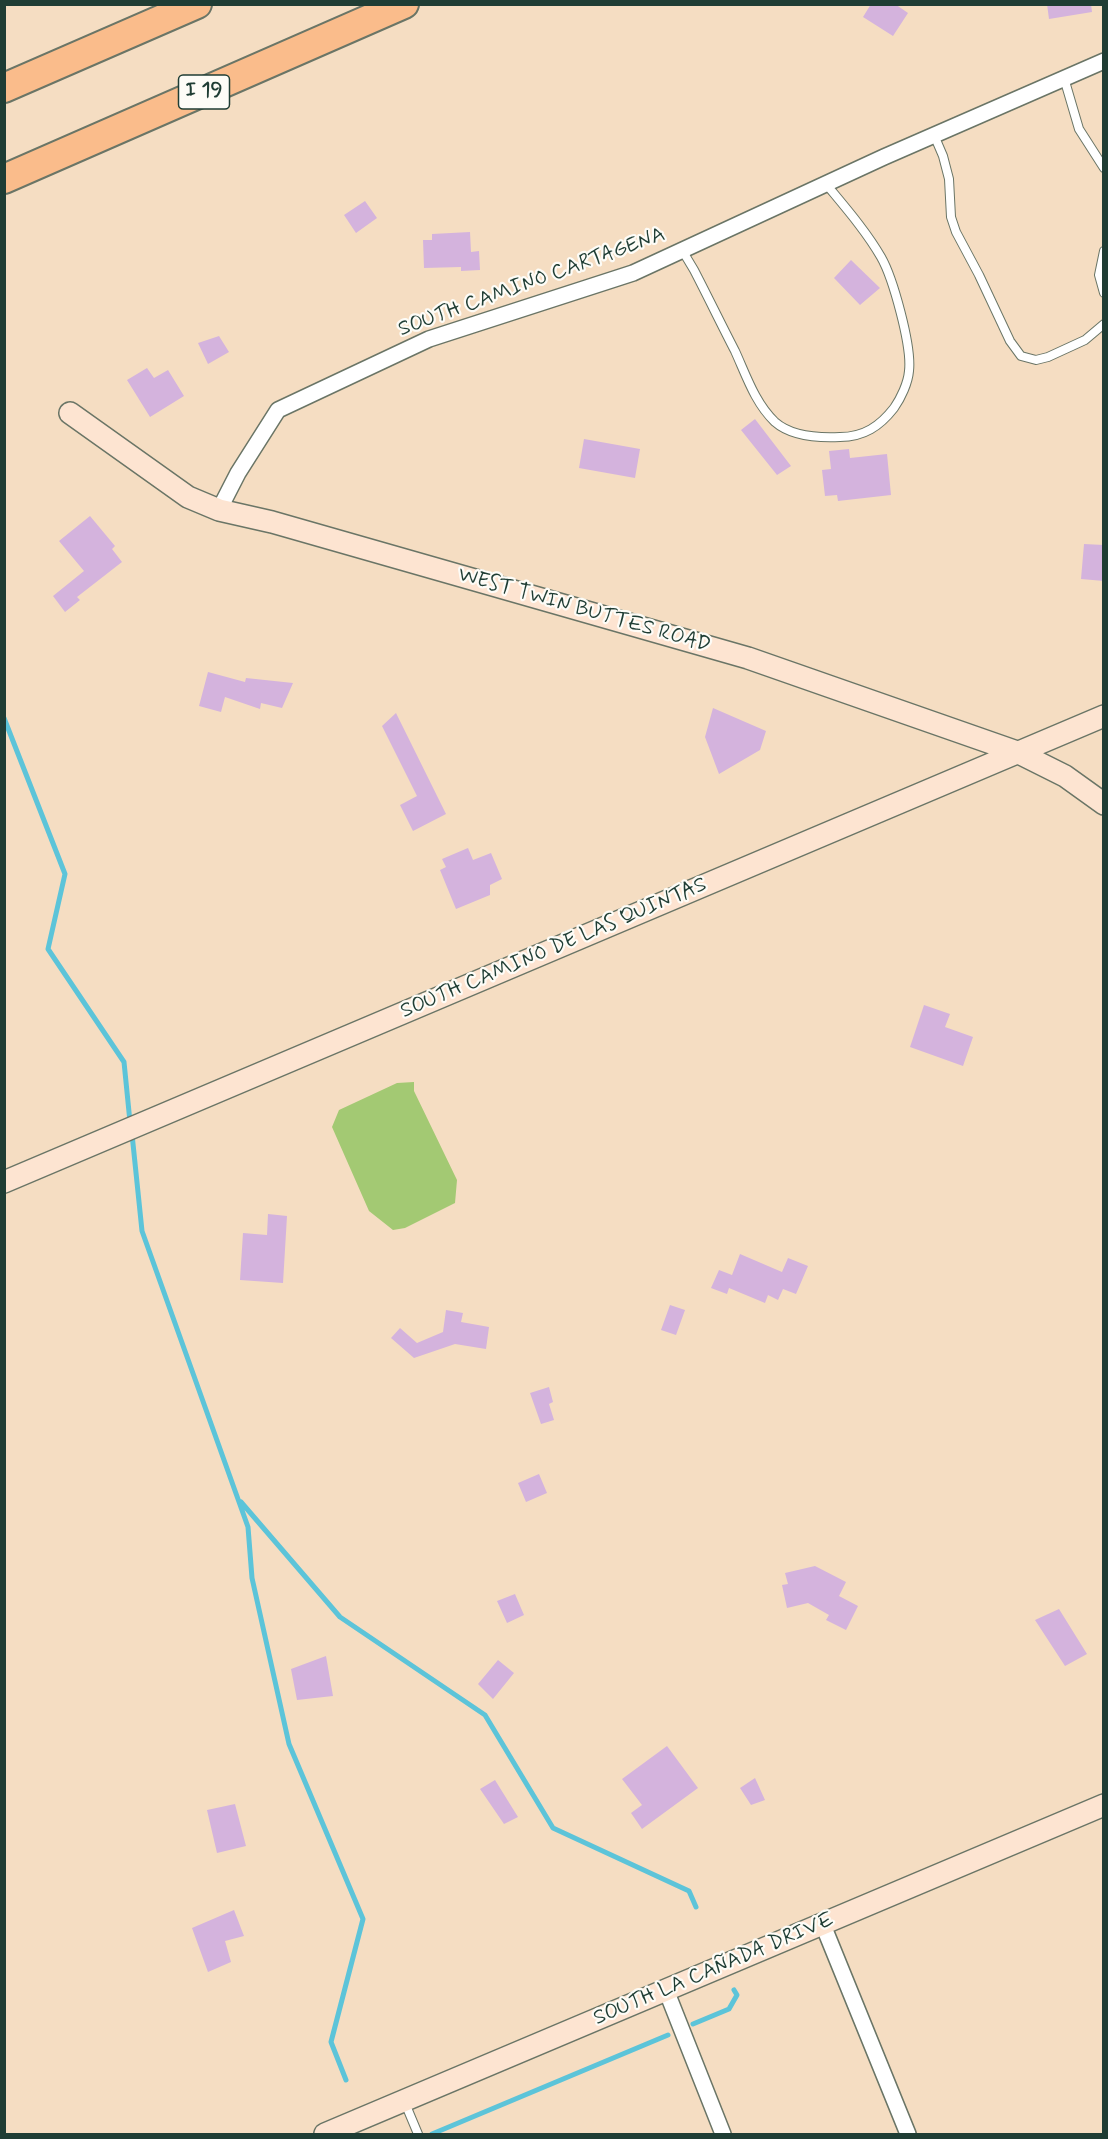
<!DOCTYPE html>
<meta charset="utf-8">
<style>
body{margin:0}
#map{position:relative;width:1108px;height:2139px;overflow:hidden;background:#f5ddc2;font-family:Mynerve,sans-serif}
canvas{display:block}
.frame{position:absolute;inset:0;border:6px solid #1f3d34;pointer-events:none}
</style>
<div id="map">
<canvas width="1108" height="2139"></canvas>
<div class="frame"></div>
</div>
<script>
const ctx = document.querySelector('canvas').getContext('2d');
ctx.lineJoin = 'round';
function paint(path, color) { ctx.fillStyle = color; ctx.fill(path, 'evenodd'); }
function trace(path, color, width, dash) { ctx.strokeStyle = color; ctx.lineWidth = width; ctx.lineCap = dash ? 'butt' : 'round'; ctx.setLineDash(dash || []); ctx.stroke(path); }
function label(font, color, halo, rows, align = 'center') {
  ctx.font = font + ' Mynerve,sans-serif'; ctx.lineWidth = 4.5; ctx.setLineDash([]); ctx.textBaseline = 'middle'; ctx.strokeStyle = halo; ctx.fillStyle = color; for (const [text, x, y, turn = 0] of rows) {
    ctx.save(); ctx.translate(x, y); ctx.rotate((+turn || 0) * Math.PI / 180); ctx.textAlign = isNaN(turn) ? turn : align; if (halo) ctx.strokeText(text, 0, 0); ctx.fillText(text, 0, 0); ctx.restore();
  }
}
paint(new Path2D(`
 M414,1082V1091L457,1180L455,1203L405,1228L393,1230L369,1211L332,1127L339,1110L397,1083Z`), '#a3c973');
trace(new Path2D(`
 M4,718L65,874L48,949L124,1062L130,1122
 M132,1134L142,1231L248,1527L252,1578L289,1744L363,1919L331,2042L346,2080
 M241,1502L340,1617L485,1715L553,1828L689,1891L696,1907
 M693,2024L729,2009L737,1995L734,1990
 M432,2134L668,2035`), '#5cc4d9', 5);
paint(new Path2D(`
 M871,4H895L908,13L893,36L863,17Z
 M1047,4H1091L1092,12L1049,19Z
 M365,201L377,218L356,233L344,215Z
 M470,232L471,252L479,251L480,270L461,271V267L424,268L423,240H432V234Z
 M851,260L880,288L860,305L834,278Z
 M219,336L229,352L208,364L198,343Z
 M147,368L154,378L168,370L184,396L150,417L127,380Z
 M755,419L791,466L777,475L741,430Z
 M584,439L640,449L635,478L579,468Z
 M849,449L850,458L887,454L891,495L838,501L837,495L825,496L822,470L831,469L829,451Z
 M90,516L115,546L112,549L122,562L77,597L80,600L65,612L53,596L84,571L59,541Z
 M1084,544L1104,545V581L1081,579Z
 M208,672L245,682L246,678L293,683L282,708L261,703L260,709L225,697L221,712L199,706Z
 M713,708L766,731L760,750L719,774L705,737Z
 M396,713L446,814L413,831L400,805L417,796L382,726Z
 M468,848L473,860L491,853L502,879L490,885V895L456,909L440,870L446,867L442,859Z
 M924,1005L950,1014L945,1027L973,1037L963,1066L910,1047Z
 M268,1214L287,1216L283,1283L240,1280L243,1233L267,1235Z
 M740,1254L782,1272L788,1258L808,1266L796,1294L783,1289L778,1300L768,1295L765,1303L729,1288L727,1294L711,1288L719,1270L732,1275Z
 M670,1305L685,1310L676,1335L661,1330Z
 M446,1310L463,1313L461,1322L489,1327L486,1349L455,1344L414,1358L391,1338L400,1328L417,1343L443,1332Z
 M549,1387L553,1402L549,1404L554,1420L541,1424L530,1393Z
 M539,1474L547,1493L526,1502L518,1483Z
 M815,1566L846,1582L839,1596L858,1606L846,1630L826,1620L829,1615L808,1603L787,1608L782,1585L788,1584L785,1573Z
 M515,1594L524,1615L507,1623L497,1601Z
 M1059,1609L1087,1654L1065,1666L1035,1620Z
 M326,1656L333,1696L297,1700L291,1669Z
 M498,1660L514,1673L493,1699L478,1684Z
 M667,1746L698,1788L642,1829L631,1813L642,1805L622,1779Z
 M755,1778L765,1800L751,1805L740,1788Z
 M495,1780L518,1817L504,1824L480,1789Z
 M235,1804L246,1846L217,1853L207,1810Z
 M234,1910L244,1936L225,1941L231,1962L208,1972L192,1928Z`), '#d4b3dd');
const lane = new Path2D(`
 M1064,78L1079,129L1104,168
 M934,135L943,156L949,179L951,217L956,232L979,275L1010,341L1021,356L1036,360L1048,357L1085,340L1104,324
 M682,250L694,270C708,297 721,324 735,351C746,375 755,403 775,422C792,437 819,438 840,437C864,437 880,426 894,408C901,398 908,383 909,371C912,346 893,278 881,257C866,231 845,207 826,184
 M1104,251L1099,275L1104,293
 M405,2103L418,2134`);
const street = new Path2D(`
 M219,510L238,473L278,410L429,339L633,273L884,157L1104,61
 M823,1925L908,2134
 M666,1990L723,2134`);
const secondary = new Path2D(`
 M70,413L188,497L219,510L272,522L748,658L1017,752L1065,776L1104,804
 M4,1182L1104,716
 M325,2134L1104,1805`);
const highway = new Path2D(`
 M4,88L197,4
 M4,179L404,4`);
trace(lane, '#6a7566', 10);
trace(street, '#6a7566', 18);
trace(secondary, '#6a7566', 24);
trace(highway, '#6a7566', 32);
trace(lane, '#fff', 8);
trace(street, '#fff', 15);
trace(secondary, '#fde4d1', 21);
trace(highway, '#fabc8b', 28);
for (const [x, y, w] of [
 [204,92,51]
]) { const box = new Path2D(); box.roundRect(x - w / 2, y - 17, w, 34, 4.5); ctx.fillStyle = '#fdfcf7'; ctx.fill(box); trace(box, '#1f3d34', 1.5); }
label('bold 20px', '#1f3d34', null, [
 ["I 19",204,92]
]);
label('21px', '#1f3d34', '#fdfcf7', [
 ["SOUTH CAMINO CARTAGENA",532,283,-20],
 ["WEST TWIN BUTTES ROAD",584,611,16],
 ["SOUTH CAMINO DE LAS QUINTAS",554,949,-23],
 ["SOUTH LA CAÑADA DRIVE",714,1970,-23]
]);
</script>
